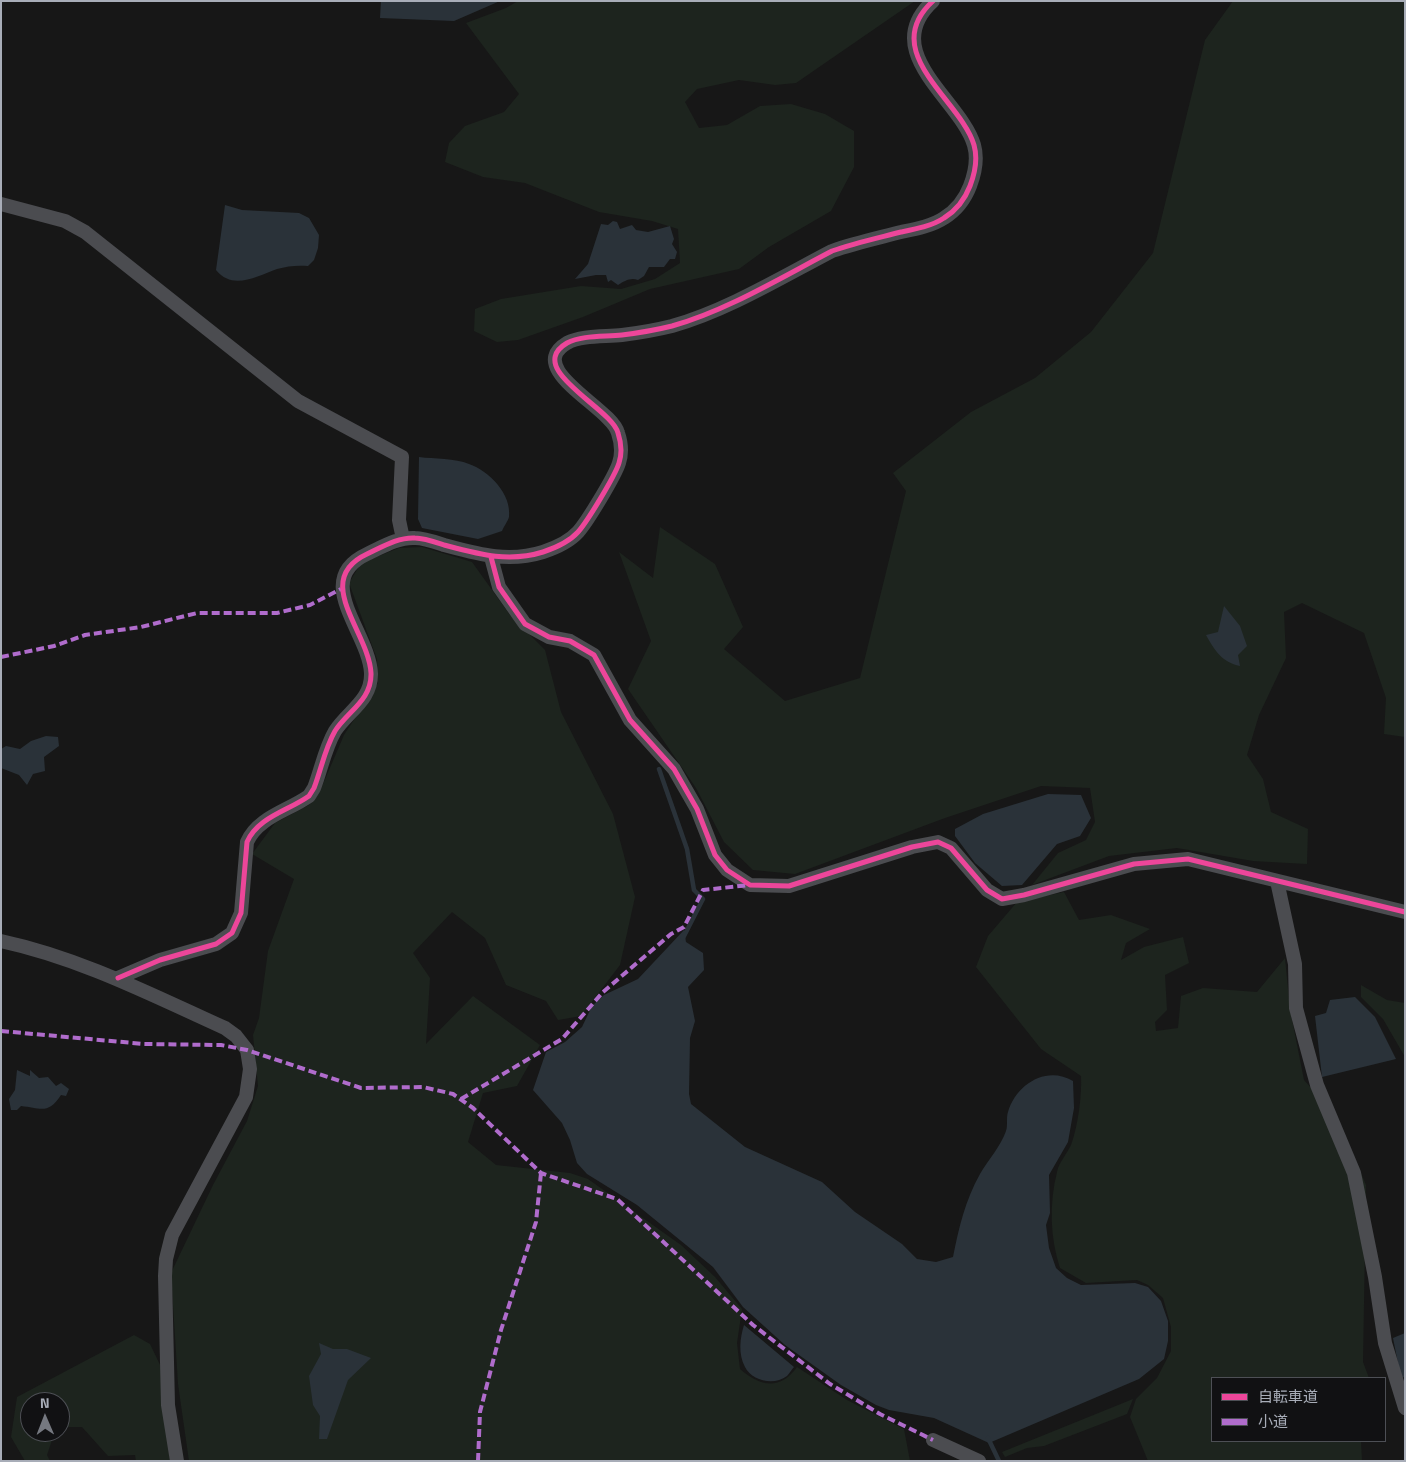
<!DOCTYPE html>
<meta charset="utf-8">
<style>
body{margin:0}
#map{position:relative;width:1406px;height:1462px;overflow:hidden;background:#171717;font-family:"Titillium Web","Noto Sans JP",sans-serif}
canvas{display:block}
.frame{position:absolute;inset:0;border:2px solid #a8adb8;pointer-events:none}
.legend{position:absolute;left:1211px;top:1377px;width:175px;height:65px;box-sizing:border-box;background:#111113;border:1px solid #4d4f55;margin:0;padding:6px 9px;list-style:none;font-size:15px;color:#a8adb8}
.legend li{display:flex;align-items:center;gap:10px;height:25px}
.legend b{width:25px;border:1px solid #4d4f55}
.north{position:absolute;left:20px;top:1392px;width:50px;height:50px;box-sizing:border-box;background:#111113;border:1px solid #4d4f55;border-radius:50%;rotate:359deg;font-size:14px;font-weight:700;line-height:20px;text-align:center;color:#a8adb8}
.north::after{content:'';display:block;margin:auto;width:18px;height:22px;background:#757880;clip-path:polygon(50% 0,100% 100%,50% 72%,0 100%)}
</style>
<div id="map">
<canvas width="1406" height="1462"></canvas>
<div class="frame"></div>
<ul class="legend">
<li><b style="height:6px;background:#ed469a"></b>自転車道</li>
<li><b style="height:6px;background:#b06ccc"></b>小道</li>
</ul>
<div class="north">N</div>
</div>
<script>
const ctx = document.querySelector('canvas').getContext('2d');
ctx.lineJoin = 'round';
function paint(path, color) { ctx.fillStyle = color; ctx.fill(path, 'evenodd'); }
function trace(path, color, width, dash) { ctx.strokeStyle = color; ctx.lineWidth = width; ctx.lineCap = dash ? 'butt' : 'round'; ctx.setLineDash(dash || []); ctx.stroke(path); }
paint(new Path2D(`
 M518,1H915L796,83L775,85L739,80L697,89L685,102L699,128L727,125L760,106L791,104L825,114L854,131V167L831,211L769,247L739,269L650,289L583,317L518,340L497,342L474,331L475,309L501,299L581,286L621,289L655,279L680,263L678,229L652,221L599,212L525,183L483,177L445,162L449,143L465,126L504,112L519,94L466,23L506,8Z
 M1233,1H1405V737L1384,734L1386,698L1364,633L1302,603L1284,612L1286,658L1259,715L1247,755L1263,779L1271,812L1308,829L1307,864L1253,861L1177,848L1109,856L1032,885L1058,853L1086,840L1095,822L1090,788L1041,786L945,818L795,874L753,870L724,842L696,788L628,689L651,641L619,552L653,578L660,527L715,564L743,627L724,649L785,701L860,678L906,491L893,473L971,412L1035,378L1091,332L1153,253L1205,40Z
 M422,547L472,562L510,615L545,650L561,712L613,814L635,897L620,965L581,1016L558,1020L546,1001L506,985L485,938L452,912L413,953L430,978L426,1044L473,996L540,1045L517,1086L483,1093L468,1142L496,1165L570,1173L588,1179L681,1245L715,1277L742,1309L737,1343L740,1369C760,1387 781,1390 797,1367L847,1400L904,1429L910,1461H189L178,1384L171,1273L213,1185L247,1121L258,1086L253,1035L259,1018L268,951L294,879L252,854L275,823L309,805L320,791L344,735L378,683L377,659L349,583L361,563L399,548Z
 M1064,892L1079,920L1111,915L1150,929L1126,943L1121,960L1144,947L1183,937L1189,963L1165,975L1167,1010L1155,1022L1156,1031L1178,1028L1181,996L1203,988L1257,992L1285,958L1290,1009L1304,1080L1338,1118L1366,1185L1363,1362L1369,1378H1212V1441H1361L1362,1461H1148L1130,1417L1136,1399L1157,1378L1171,1351V1327L1163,1298L1148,1285L1137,1280L1086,1283L1060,1268C1050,1238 1049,1204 1057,1172C1059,1162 1067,1154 1071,1145C1078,1126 1082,1096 1081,1076L1041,1049L976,967L988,936L1017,902Z
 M1361,985L1387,1000L1405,1003V1057L1383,1019L1361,997Z
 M134,1335L150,1344L162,1369L170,1461H136L135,1455L108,1456L82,1427H68L60,1431V1402H30V1432H58L54,1434L47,1455L50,1461H25L11,1437L17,1397Z
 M1133,1399L1127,1414L1044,1446L1027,1448L1005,1457L1002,1452Z`), '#1d241e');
paint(new Path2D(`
 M381,1H500L454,21L380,18Z
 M225,205L242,210L299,213L309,218L319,235L318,248L314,260L308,266C298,265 287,266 277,269C257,276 233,291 216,270Z
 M613,221L617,222L620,229L632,225L636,230L648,232L670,226L674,239L672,244L677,252L675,259H670L664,267H649L644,276L638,280C631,277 624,281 618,285L611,280L608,282L606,275H596L575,279L588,264L601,224L608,225Z
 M419,457C434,459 455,458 469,464C489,471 512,494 509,517C508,521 504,526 502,531L478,539L422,528L418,519Z
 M1224,606L1240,626L1247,646L1238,655L1240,666C1222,662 1215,651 1206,635L1218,632Z
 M46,736L58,737L59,746L44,757L45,771L33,774L27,785L19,775L1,768V749L6,746L20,749L31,741Z
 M1048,794L1081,795L1091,818L1080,836L1057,844L1022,885L1002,886L975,863L955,836V829L983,814Z
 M684,930L686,942L703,953L704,970L688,987L695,1021L690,1038L689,1094L691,1104L745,1147L822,1182L855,1212L902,1244L917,1259L936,1262L953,1257C959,1227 965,1201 980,1174C988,1160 1001,1146 1006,1131C1008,1125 1006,1118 1008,1112C1016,1084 1047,1065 1073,1081L1074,1108L1068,1142L1049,1175L1050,1213L1046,1225L1049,1248L1056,1268L1067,1278L1081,1285L1135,1283L1148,1287L1161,1301L1168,1321V1341L1164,1359L1139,1379L989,1443L934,1418L889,1410L876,1405L841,1385L785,1345L743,1307L713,1267L637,1205L587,1174L577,1163L570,1140L562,1123L533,1090L546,1052L565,1042L582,1027L592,1006L604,995L638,979Z
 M1355,997L1375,1017L1396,1059L1322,1077L1315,1016L1326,1013L1330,1000Z
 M17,1070L30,1076V1070L39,1078L48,1077L56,1086L61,1083L69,1089L66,1096L61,1095C48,1115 41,1108 21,1106L17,1110H11L9,1099L15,1090Z
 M744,1325L794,1367C792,1369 789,1374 787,1376C774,1386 752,1381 745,1367C738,1354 740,1338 744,1325Z
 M1405,1333V1377L1401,1378L1393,1338Z
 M319,1343L333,1349H347L371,1358L348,1380L327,1439H319L320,1416L313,1405L309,1376L321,1354Z`), '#2a3239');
trace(new Path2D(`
 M659,769L687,849L694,890L703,899L683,938
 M988,1438L999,1461`), '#2a3239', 4.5);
trace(new Path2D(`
 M1,204L65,221L85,232L298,401L402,457L399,520L403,539
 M491,557L499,587L525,624L549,637L570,641L594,655L630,720L674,769L697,809L715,855L727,870L750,885L789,886L912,847L938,842L951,848L987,890L1002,899L1024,895L1134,864L1188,859L1405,912
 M1277,881L1295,964L1296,1008L1317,1085L1354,1173L1375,1277L1385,1343L1405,1408
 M1,941C80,958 152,995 225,1028L236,1036L247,1050L250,1069L246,1097L172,1235L166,1259L165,1276L168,1405L177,1461
 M118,978L160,960L216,944L232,933L241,913L247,842C258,817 288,811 309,796L314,788C321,770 325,748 335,731C348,711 372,700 371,673C369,632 311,580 367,554C382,547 398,537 415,538C424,538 435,542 444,545C478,554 508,563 543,552C555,548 569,542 578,532C587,522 615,476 619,463C622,454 621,442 618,433C612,408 523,369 567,343C582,335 605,337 622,335C638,333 656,330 672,326C726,311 782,277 832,251C855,243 878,238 901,232C916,229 932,226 944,218C957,210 965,199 970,186C975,173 978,159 974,145C961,100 877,52 933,1
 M933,1440L979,1461`), '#4b4c50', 14);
trace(new Path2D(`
 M1,657L54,646L85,635L141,627L197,613H277L310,605L341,589
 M1,1031L144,1044L221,1045L247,1050L361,1088L423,1087L453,1094L473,1108L541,1173L617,1199L753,1325L830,1384L880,1414L933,1440
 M461,1099L562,1039L603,992L671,934L684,927L703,890L750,885
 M478,1461L480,1412L501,1330L536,1222L541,1173`), '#b06ccc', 4, [8, 4]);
trace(new Path2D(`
 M491,557L499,587L525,624L549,637L570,641L594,655L630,720L674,769L697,809L715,855L727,870L750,885L789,886L912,847L938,842L951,848L987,890L1002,899L1024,895L1134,864L1188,859L1405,912
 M118,978L160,960L216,944L232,933L241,913L247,842C258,817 288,811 309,796L314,788C321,770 325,748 335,731C348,711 372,700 371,673C369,632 311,580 367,554C382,547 398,537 415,538C424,538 435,542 444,545C478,554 508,563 543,552C555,548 569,542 578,532C587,522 615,476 619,463C622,454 621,442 618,433C612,408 523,369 567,343C582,335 605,337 622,335C638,333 656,330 672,326C726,311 782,277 832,251C855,243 878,238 901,232C916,229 932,226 944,218C957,210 965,199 970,186C975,173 978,159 974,145C961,100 877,52 933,1`), '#ed469a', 5);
</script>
